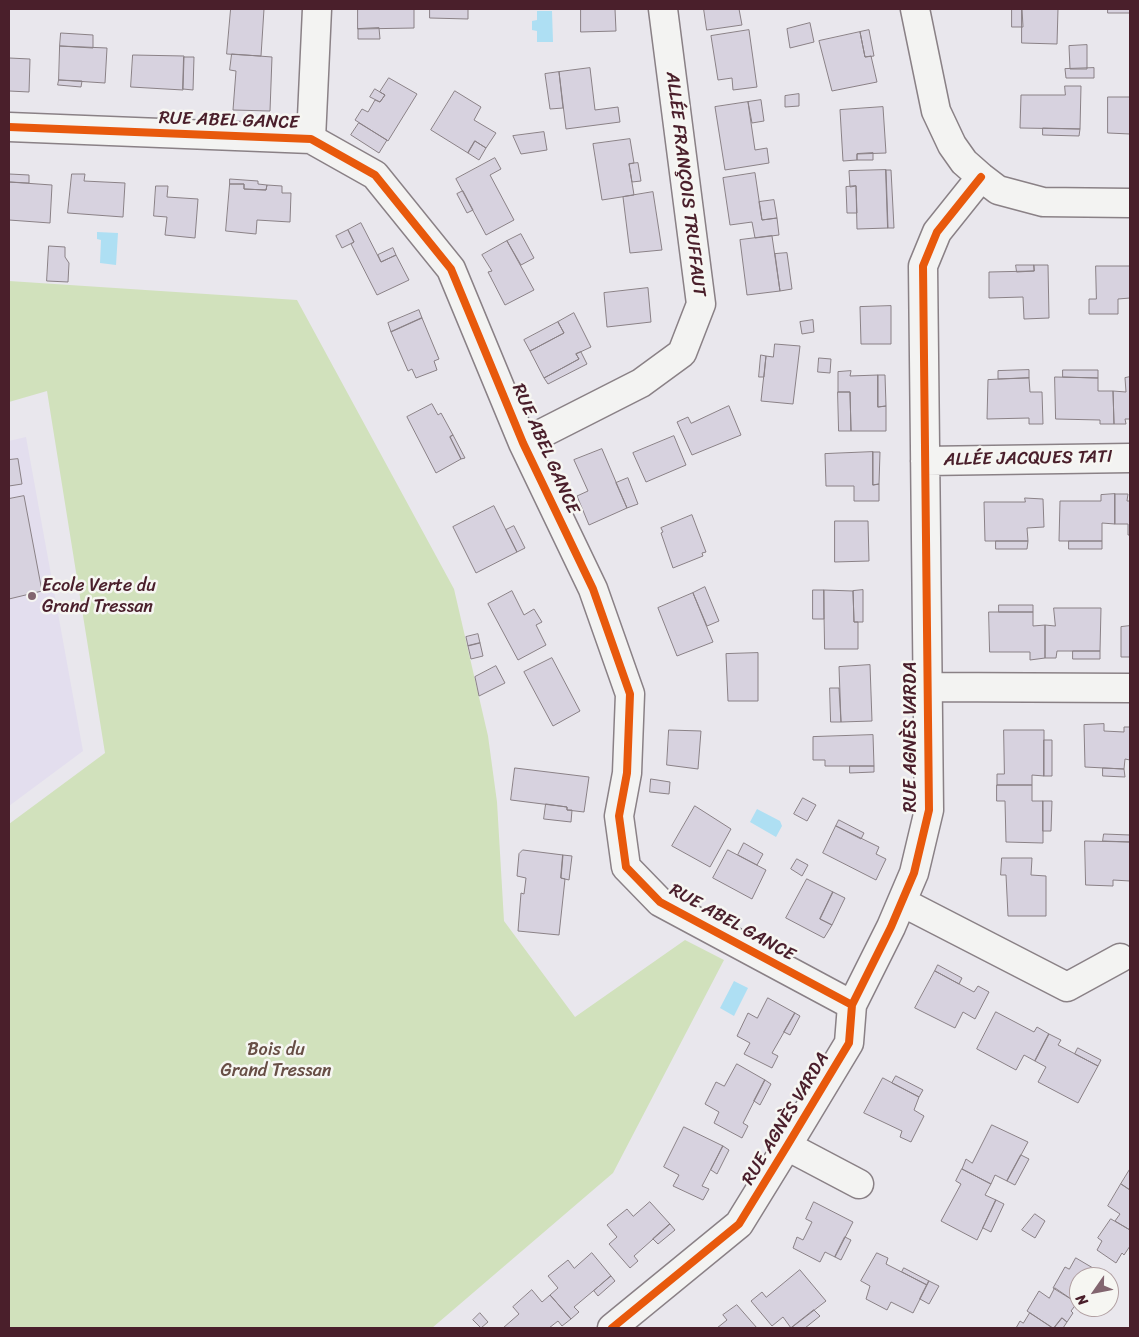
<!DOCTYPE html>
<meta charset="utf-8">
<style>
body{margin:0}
#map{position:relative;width:1139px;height:1337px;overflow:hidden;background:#e9e7ed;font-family:Sriracha,sans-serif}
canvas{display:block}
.frame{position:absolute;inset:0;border:10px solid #4a1f2b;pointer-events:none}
.north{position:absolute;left:1069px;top:1267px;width:50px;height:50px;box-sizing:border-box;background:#f6f6f2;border:1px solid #b1a0a2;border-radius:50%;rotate:237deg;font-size:14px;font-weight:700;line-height:20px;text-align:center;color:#4a1f2b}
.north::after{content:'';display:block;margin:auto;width:18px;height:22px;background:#82656f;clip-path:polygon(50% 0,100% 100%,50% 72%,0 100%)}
</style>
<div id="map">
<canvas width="1139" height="1337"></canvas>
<div class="frame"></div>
<div class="north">N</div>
</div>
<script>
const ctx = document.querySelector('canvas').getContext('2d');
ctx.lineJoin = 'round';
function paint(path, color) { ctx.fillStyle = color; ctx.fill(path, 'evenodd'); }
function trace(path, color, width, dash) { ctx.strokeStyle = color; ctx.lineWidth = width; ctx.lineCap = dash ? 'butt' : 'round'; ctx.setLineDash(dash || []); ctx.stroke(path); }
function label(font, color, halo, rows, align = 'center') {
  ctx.font = font + ' Sriracha,sans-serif'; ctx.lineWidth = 5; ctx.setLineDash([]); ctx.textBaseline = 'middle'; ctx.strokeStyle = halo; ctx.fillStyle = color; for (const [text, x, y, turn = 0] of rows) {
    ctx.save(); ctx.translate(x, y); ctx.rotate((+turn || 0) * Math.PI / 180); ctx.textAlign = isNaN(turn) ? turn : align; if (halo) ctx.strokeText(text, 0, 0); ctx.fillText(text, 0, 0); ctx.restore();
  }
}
paint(new Path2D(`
 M26,437L83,751L9,806V441Z`), '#e3deee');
paint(new Path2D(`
 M9,281L297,300L454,589L488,736L497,802L504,921L575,1017L685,940L724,960L613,1173L432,1328H9V824L105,753L47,391L9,402Z`), '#d1e1bc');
paint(new Path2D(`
 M537,11H552L553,42H537V31L532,30V21L537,20Z
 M97,232L118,233L116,265L100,263L101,240L97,239Z
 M757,809L780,821L782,826L776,837L750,822Z
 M734,981L748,988L734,1016L720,1008Z`), '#aedff3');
const building = new Path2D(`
 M231,9H264L261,56L227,54Z
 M358,9H414V28L358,29Z
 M430,9H468V19L430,18Z
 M581,9H615L616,31L581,32Z
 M704,9H739L742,25L707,30Z
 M1012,9H1022L1023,27H1012Z
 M1022,9H1058L1057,44L1022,43Z
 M1108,9H1130V13H1108Z
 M810,23L814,42L790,48L787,29Z
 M379,28L380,39H358V29Z
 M749,30L757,87L733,90L732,78L718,80L711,36Z
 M869,30L874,56L865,57L860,32Z
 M860,32L865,57L871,56L877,82L832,91L819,41Z
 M61,33L93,35V48L60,46Z
 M1087,45V69H1070L1069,46Z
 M60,46L107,48L105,83L59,80Z
 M232,54L272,57L270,111L233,110L236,71L230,70Z
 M133,55L184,56L183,90L131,87Z
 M184,57H194L193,90L183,89Z
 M9,58L30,59L29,92L9,91Z
 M590,68L595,110L618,107L620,122L566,129L559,72Z
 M1094,68V78H1066L1065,69Z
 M559,72L563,108L550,109L545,74Z
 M389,78L417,94L388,141L355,120L362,109L368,112L375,100L380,102L385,95L380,92Z
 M59,80L82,81L81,87L58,85Z
 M1065,86H1081L1080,129L1020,128L1021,95H1065Z
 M375,89L385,95L380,102L370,97Z
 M455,91L481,107L474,120L496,133L486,148L475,141L468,153L431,130Z
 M799,94V106L785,107V96Z
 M1108,97H1130V134L1108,133Z
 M761,100L764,121L752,123L748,102Z
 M748,102L755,150L767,148L769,163L725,170L715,107Z
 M883,107L886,153L857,154V160L843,161L840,110Z
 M359,123L387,140L379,153L351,135Z
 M1043,128L1080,129L1079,136L1043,135Z
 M544,132L547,150L521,154L513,136Z
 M630,139L634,163L629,164L634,195L602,200L593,144Z
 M475,141L486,148L479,160L468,153Z
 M873,153V160H857V154Z
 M495,158L501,169L490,175L514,220L486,235L456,179Z
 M638,163L641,181L632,182L629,164Z
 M886,170H891L894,228H888Z
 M886,170L888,228L857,229L856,186L850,187L849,171Z
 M755,173L762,220L777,218L779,235L755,238L752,222L730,225L723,178Z
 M9,174L29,175V183L9,182Z
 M72,174H85L84,181L125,183L123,217L68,213Z
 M230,179L258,181V184L267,185L266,190L244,189V184H230Z
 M9,182L52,185L50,223L9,220Z
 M230,184H244V189L266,190L267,185L282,186V193H291L290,222L257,220L256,234L226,231Z
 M156,186H168L167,197L198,199L195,238L165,235L167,217L154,216Z
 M856,186L857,213H847L846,187Z
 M463,191L473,210L467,213L457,194Z
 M653,192L662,250L630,253L623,197Z
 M774,200L777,218L762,220L759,202Z
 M361,223L381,262L396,255L409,280L377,295L351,244L354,242L348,230Z
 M348,230L354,242L342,248L336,236Z
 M521,234L534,258L521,265L507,241Z
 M772,236L780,291L747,295L740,240Z
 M507,241L534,290L505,305L488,272L492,271L482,255Z
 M49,246L65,247V257L69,263L68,282L47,281Z
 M393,248L396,255L381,262L378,255Z
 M787,253L792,289L780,291L775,254Z
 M1016,265H1034V271L1017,272Z
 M1034,265H1048L1049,318L1024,319L1023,297L989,298V272L1034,271Z
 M1096,266H1130V298L1118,299V314H1089V299H1096Z
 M648,288L651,322L607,327L604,293Z
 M891,306V344H861L860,307Z
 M419,310L422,318L391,332L388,323Z
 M574,313L591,347L576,354L579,359L544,378L530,351L564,333L558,322Z
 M422,318L439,359L434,361L437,370L416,378L412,369L408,371L391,332Z
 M813,320L814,332L802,334L800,322Z
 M558,322L564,333L530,351L524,340Z
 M775,344L800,346L793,404L761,401L766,356L773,357Z
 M581,352L587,364L548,384L544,378L579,359L576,354Z
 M761,355L766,356L764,377H759Z
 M819,358L831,359L830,373L818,372Z
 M1029,370V378L998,379V371Z
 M1063,370H1098V378L1063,377Z
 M851,371L850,376L878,375V407L886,406V431H851L850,392H838V372Z
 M878,375H885L886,406L878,407Z
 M1055,377L1098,378V391H1113L1114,424H1100V420L1056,419Z
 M1130,377V419H1125L1126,424H1114L1113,391L1126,392L1125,378Z
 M1029,378L1030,392H1042L1043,424H1029V418L987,419L988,380Z
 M838,392H850L851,431H839Z
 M432,404L438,415L441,413L453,435L450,437L461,459L436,473L407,417Z
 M729,406L741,435L692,455L677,422L688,417L691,423Z
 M453,435L465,458L461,459L450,437Z
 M674,436L686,465L646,482L633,453Z
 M602,449L627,508L589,525L577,496L588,491L574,460Z
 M873,452H880L879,484L873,485Z
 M873,452V485L879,484V501H854V486H826L825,454Z
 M18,459L22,484L9,486V460Z
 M628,478L638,504L627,508L616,483Z
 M1115,494H1128L1127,501H1130V535H1128V524H1115Z
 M1115,494V524L1102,523V541H1059L1060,501H1101V495Z
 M24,496L42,591L9,599V499Z
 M1025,498L1043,499L1044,527L1027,528L1028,541H985L984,502H1025Z
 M494,506L517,552L476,573L453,527Z
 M692,515L706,552L702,553L703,556L673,568L661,533L663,532L661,528Z
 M835,521H868L869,561L835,562Z
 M514,526L525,548L517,552L506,530Z
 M996,541H1028L1027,549H996Z
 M1069,541H1102V549H1069Z
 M705,587L719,621L707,626L693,593Z
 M813,590H824V619H813Z
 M824,590L853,591L854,622H858V649H825Z
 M863,590V622H854L853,591Z
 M512,591L524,615L534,609L542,622L536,625L546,645L518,660L488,604Z
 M693,593L713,642L677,656L658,608Z
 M999,605H1033V612H999Z
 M1054,608H1101L1100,651H1057L1056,658H1045V625L1055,626Z
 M989,612H1033V626L1045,625V658L1030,660V652H990Z
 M1130,626V657H1121V627Z
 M478,634L480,643L468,646L466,637Z
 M480,643L483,656L471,659L468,646Z
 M1073,651H1100V659H1073Z
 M758,653V701H728L726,654Z
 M552,658L580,711L553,726L524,672Z
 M870,665L872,721L841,722L839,667Z
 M496,666L505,683L479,696L475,677Z
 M830,688H839L841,722H831Z
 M1104,724V731L1124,732V727H1130V760L1125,759L1124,769L1085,767L1084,725Z
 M669,730L701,731L698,769L667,765Z
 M1004,730H1044V776L1032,775V785H997V774H1004Z
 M873,735L874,766H825V760H813V737Z
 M1044,740H1052V776H1044Z
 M850,766H874V772L850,773Z
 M515,768L589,777L584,812L567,810V807L511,800Z
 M1103,768L1124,769L1125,777L1103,776Z
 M651,779L670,782L669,794L650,792Z
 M997,785H1032V801H1043V843L1006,842L1005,801H997Z
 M803,798L816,805L807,821L794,814Z
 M1043,801H1052L1051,831H1043Z
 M546,804L567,807V810H572L571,822L544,819Z
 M695,806L731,829L710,867L672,846Z
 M839,820L864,833L861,839L836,826Z
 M836,826L879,847L876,854L886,859L876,880L823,853Z
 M1104,834L1130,835V842L1103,841Z
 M1085,841L1130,842V881L1113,880V886L1086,885Z
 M744,843L763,854L757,865L738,855Z
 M523,850L563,855L561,878L565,879L559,935L518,931L521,893L524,894L526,878L517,876L519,854Z
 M728,850L766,870L752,899L713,878Z
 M563,855L572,856L569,880L561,878Z
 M1002,858H1032L1031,875L1046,876V916H1008L1006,875H1001Z
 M797,859L808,865L802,876L791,869Z
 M807,879L833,892L820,919L832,925L824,938L786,918Z
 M833,892L845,898L832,925L820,919Z
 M938,965L962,978L959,984L935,971Z
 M935,971L974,992L978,986L989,992L975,1019L963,1012L955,1028L915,1008Z
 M768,998L795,1013L772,1053L778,1056L772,1068L744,1054L750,1043L737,1036L748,1013L757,1018Z
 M996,1012L1034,1032L1037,1027L1049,1034L1035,1061L1024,1055L1016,1070L977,1049Z
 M795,1013L800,1016L790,1035L784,1032Z
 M1049,1034L1061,1040L1058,1045L1098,1066L1078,1103L1038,1082L1046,1067L1035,1061Z
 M1078,1048L1101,1060L1098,1066L1075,1054Z
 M737,1064L765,1080L743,1123L748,1126L742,1138L714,1123L719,1112L705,1104L716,1082L724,1086Z
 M896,1076L923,1090L919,1097L892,1083Z
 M883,1078L919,1097L914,1110L924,1116L911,1142L900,1137L902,1131L864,1113Z
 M765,1080L771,1084L760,1105L754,1101Z
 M992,1125L1028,1142L1007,1181L995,1175L991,1184L962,1169L966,1159L972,1163Z
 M684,1127L723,1146L702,1186L709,1189L703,1200L673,1186L679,1175L664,1167Z
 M723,1146L729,1150L717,1174L711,1170Z
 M1021,1155L1029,1159L1015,1185L1007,1181Z
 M962,1169L991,1184L985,1195L996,1200L977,1240L941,1221L961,1184L956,1181Z
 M1130,1169V1190L1121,1184Z
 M1121,1184L1130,1190V1230L1115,1221L1120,1214L1108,1206Z
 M996,1200L1004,1204L991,1232L983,1228Z
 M650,1202L670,1224L634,1256L638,1261L630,1268L609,1244L617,1237L607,1225L627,1209L633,1216Z
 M814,1202L853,1222L835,1257L825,1252L820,1262L793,1248L797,1237L803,1240L812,1222L806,1219Z
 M1035,1214L1045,1221L1035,1238L1022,1230Z
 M1111,1219L1130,1230V1246L1124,1255L1122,1253L1116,1263L1097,1250L1102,1241L1098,1238Z
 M670,1224L675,1230L658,1244L653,1239Z
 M845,1237L851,1240L841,1260L835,1257Z
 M592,1253L611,1276L574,1307L579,1312L571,1319L550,1295L558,1288L548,1276L568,1260L574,1268Z
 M877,1253L888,1258L886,1264L927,1285L913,1313L891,1302L887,1310L866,1299L870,1286L861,1281Z
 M1076,1258L1098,1271L1094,1277H1079V1304L1053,1288L1065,1267L1069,1269Z
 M904,1268L929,1281L927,1285L902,1272Z
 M800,1270L826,1301L791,1328L783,1317L772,1326L751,1301L762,1292L766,1297Z
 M611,1276L615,1281L598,1296L594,1291Z
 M929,1281L939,1286L929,1304L920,1299Z
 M1055,1288L1077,1303L1071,1311L1073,1313L1067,1322L1062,1318L1054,1328H1053L1027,1311L1039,1291L1049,1298Z
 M532,1290L542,1302L550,1295L571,1319L562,1326L558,1321L549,1328H503L519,1314L513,1307Z
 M737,1305L757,1328H717L727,1320L723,1315Z
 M814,1310L820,1316L805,1328H791Z
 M480,1313L488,1322L481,1328L473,1320Z
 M1030,1313L1051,1327L1050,1328H1016L1020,1321L1023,1323Z
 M1062,1318L1067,1322L1063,1328H1054Z`);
paint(building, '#d7d2df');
trace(building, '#8a8186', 1);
const minor = new Path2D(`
 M915,9L936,111L952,145L964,162L981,177L998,190L1043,202L1130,203
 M9,127L311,139L375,175L451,269L523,443L593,589L630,694L627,773L619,816L626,867L660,902L852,1005
 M311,139L317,9
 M523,443L641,383L682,353L701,304L663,9
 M925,461L1130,458
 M927,687L1130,688
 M902,902L1067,987L1120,958
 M787,1146L859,1184
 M612,1328L739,1224L787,1146L849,1043L852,1005L891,927L914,873L929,810L923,266L937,232L981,177`);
trace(minor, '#8a8186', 31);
trace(minor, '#f3f3f2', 28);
trace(new Path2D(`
 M9,127L311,139L375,175L451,269L523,443L593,589L630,694L627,773L619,816L626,867L660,902L852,1005
 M612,1328L739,1224L787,1146L849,1043L852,1005L891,927L914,873L929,810L923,266L937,232L981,177`), '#e8590c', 8);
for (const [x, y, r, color] of [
 [32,596,5,"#82656f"]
]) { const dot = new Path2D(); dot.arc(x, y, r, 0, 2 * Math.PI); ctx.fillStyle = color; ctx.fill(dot); trace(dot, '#f6f6f2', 2); }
label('18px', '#4a1f2b', '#f6f6f2', [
 ["RUE ABEL GANCE",229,121,2],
 ["ALLÉE FRANÇOIS TRUFFAUT",685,184,83],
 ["RUE ABEL GANCE",545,449,66],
 ["ALLÉE JACQUES TATI",1028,459,-1],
 ["RUE AGNÈS VARDA",911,737,-90],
 ["RUE ABEL GANCE",732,923,29],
 ["RUE AGNÈS VARDA",786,1119,-59]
]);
label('18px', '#4a1f2b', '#f6f6f2', [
 ["Ecole Verte du",42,586],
 ["Grand Tressan",42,607]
], 'left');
label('18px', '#674e45', '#f6f6f2', [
 ["Bois du",276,1050],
 ["Grand Tressan",276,1071]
]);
</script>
